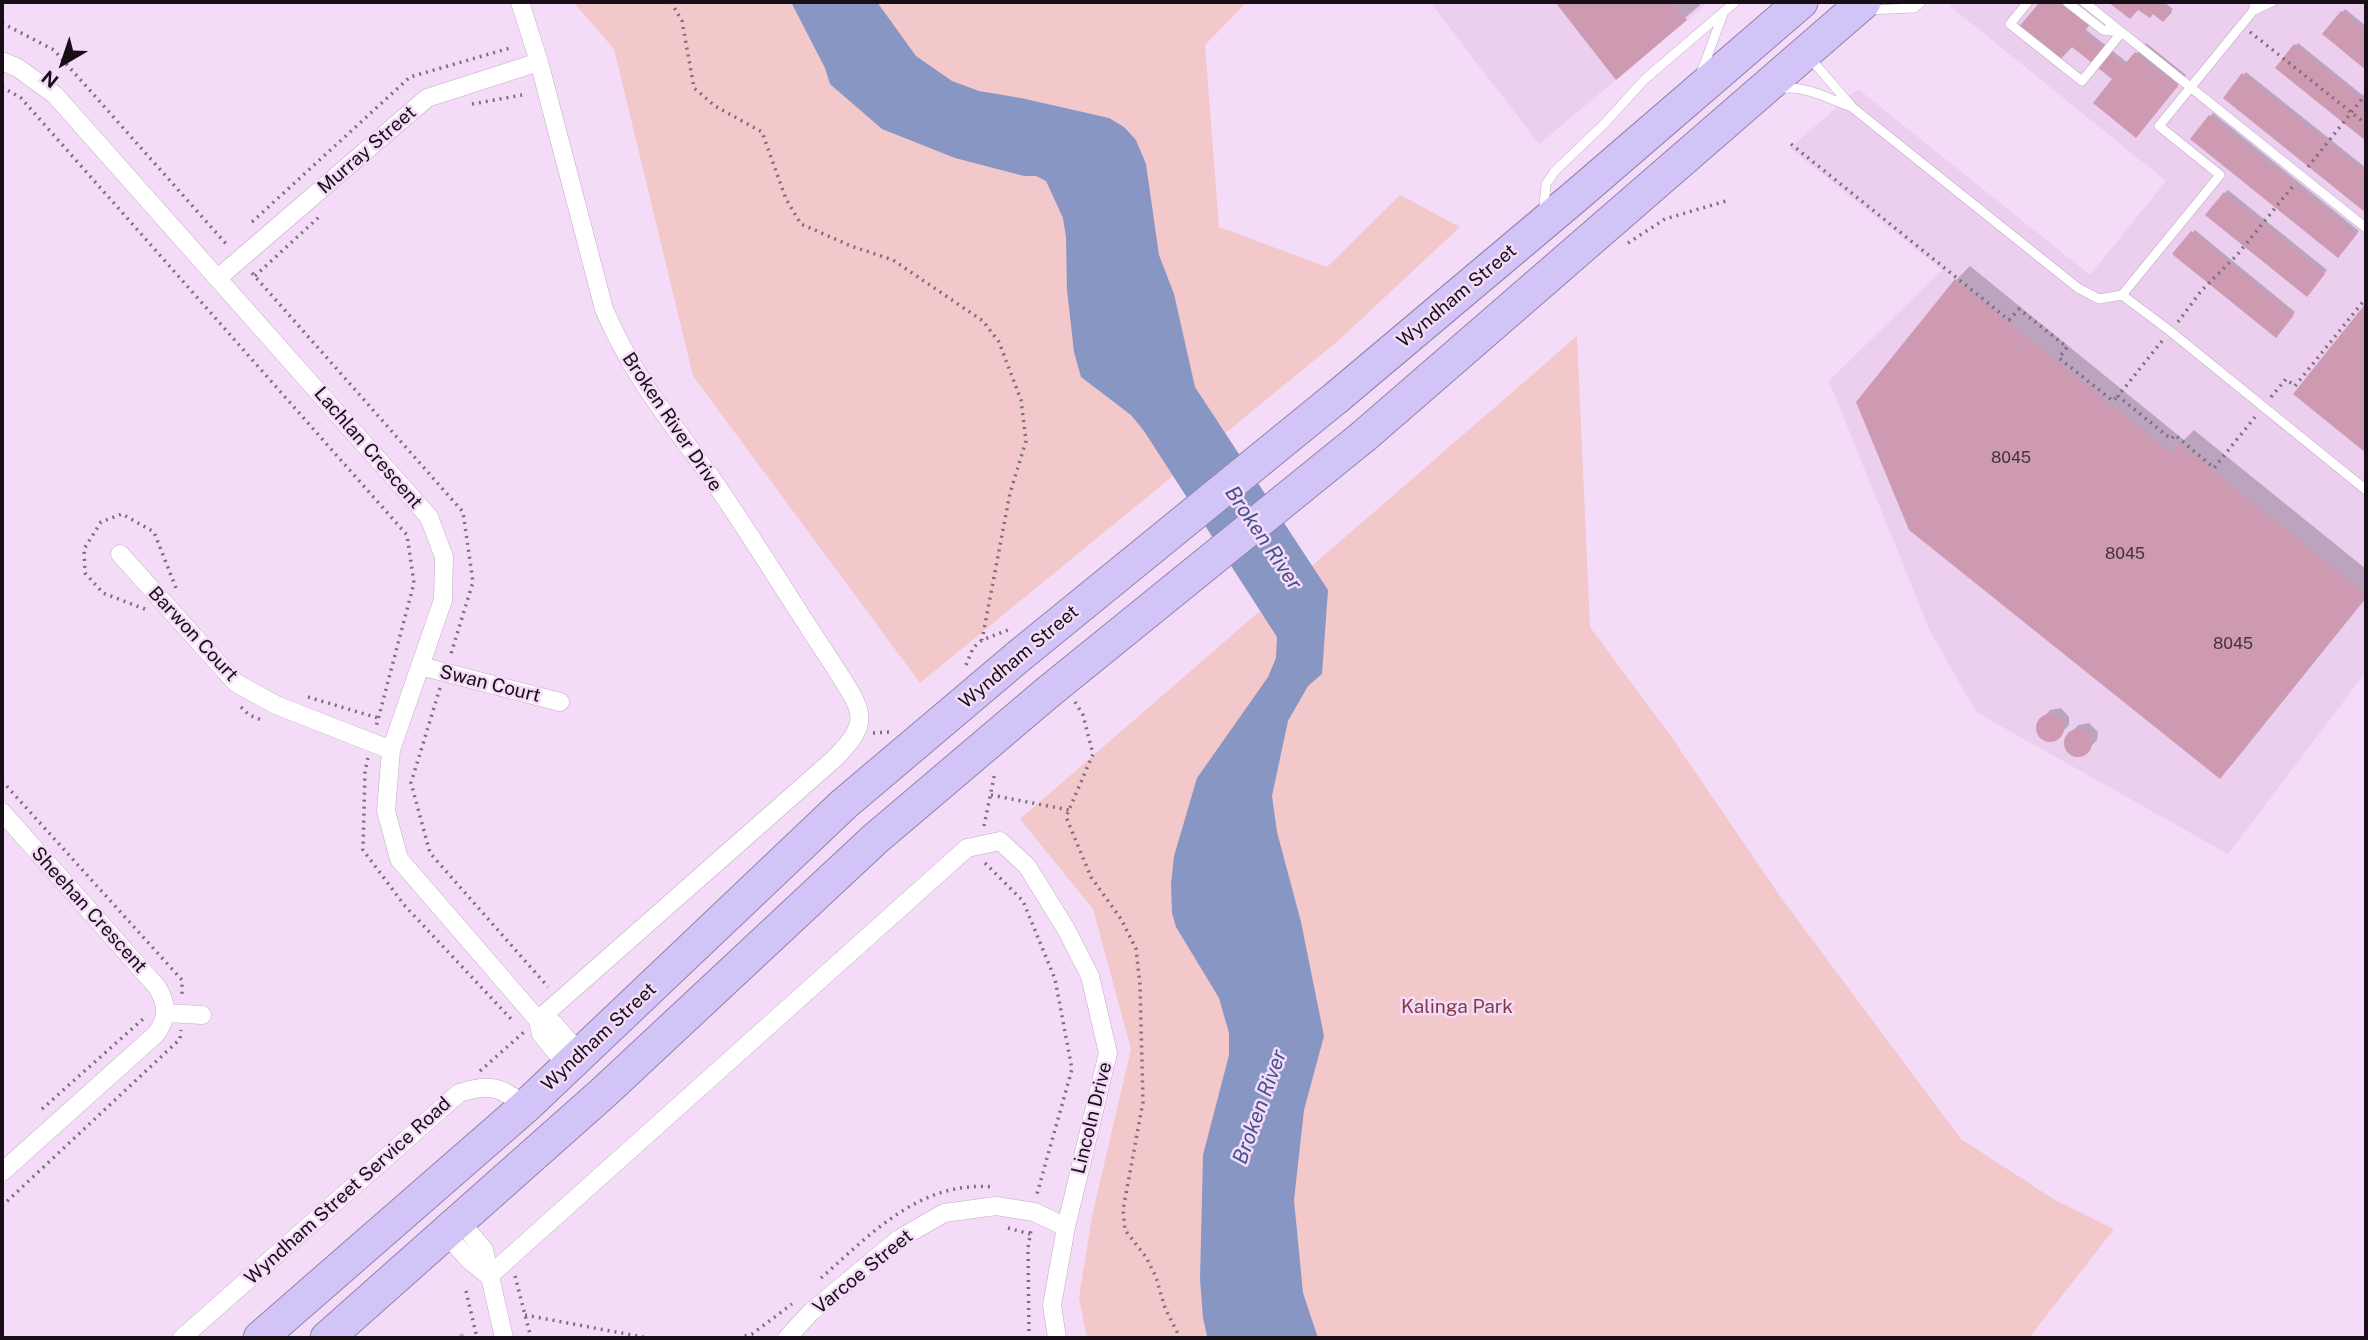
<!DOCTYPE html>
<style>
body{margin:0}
#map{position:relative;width:2368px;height:1340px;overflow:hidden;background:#f4dbf7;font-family:"Public Sans",sans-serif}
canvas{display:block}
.frame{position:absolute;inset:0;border:4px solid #170e18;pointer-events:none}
.north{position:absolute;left:28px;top:28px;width:70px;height:70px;-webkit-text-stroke:5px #f4dbf7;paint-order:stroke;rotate:219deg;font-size:19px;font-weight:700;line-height:28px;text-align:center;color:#170e18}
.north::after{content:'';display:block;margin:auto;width:24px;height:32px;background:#170e18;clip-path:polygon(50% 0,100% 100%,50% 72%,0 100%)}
</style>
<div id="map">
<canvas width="2368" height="1340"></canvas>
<div class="frame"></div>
<div class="north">N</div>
</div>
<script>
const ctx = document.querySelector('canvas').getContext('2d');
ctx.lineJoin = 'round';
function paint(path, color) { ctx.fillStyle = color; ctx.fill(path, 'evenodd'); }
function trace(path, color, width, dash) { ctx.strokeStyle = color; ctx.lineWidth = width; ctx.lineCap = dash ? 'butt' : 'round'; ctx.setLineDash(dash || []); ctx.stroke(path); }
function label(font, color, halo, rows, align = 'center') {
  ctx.font = font + ' "Public Sans",sans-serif'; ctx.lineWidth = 5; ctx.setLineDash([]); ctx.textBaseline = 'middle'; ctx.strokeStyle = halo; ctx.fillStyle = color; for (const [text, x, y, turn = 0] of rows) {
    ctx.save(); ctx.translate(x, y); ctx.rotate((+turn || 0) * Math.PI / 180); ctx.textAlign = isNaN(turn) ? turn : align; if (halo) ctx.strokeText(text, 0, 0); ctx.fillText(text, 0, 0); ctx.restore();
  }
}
paint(new Path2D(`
 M1430,2H1709L1539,144Z
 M1956,2H2366V672L2228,854L1976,712L1930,631L1829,381L1942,270L1790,148L1858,89L2090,275L2166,181L1950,6Z`), '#ecceef');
paint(new Path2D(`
 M573,2H1247L1205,45L1219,227L1327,267L1400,195L1460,227L1339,340L920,683L693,376L614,49Z
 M1577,336L1590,627L1670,735L1782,899L1961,1139L2055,1200L2114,1229L2029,1338H1087L1079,1298L1092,1216L1131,1049L1093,909L1020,819Z`), '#f3c8ca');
paint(new Path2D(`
 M791,2H877L916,56L952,81L979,91L1021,98L1109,118L1124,127L1136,140L1146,164L1159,255L1174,294L1195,387L1328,590L1322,674L1308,686L1288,721L1272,796L1277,832L1301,922L1324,1036L1304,1110L1294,1200L1303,1293L1318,1338H1208L1207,1336L1203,1318L1200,1279L1203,1155L1229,1055V1033L1219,998L1176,927L1172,913L1171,884L1174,856L1197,778L1268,677L1276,658L1277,637L1144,431L1131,415L1081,377L1074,352L1067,290L1066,237L1063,218L1046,181L1036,176H1024L955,158L882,129L830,84L825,68Z`), '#8896c4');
paint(new Path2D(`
 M1557,2H1697L1700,5L1616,77Z
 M2042,2H2071L2085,29L2128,63L2146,43L2186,75L2145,125L2120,73L2072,44L2020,29Z
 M2111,2H2164L2173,9L2163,20L2153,12L2139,7L2130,17Z
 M2345,9L2366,26V68L2324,34Z
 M2298,43L2366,98V139L2278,68Z
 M2246,72L2366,168V210L2225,98Z
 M2213,113L2359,231L2341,253L2192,139Z
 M2228,190L2327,270L2307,295L2225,193Z
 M2195,230L2295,312L2276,335L2175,254Z
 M1970,266L2184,440L2194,430L2366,569V598L2233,763L2220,777L1858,403L1956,280Z
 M2366,306V450L2295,394Z
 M2061,708L2069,717V725L2055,739L2047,740L2038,732V724L2050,710Z
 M2089,723L2098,732L2097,740L2083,754L2075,755L2066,747V739L2078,725Z
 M462,1333L467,1338H456Z`), '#0003');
paint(new Path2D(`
 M1555,2H1673L1687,20L1616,80Z
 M2040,2H2065L2091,23L2084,32L2124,65L2135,52L2178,86L2136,138L2093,103L2112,79L2072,47L2058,62L2017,29Z
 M2108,2H2163L2161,4L2172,12L2163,22L2153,14L2150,18L2138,10L2130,19Z
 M2341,11L2366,31V70L2322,34Z
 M2294,44L2366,102V141L2275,68Z
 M2242,73L2366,173V213L2223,98Z
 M2209,115L2357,234L2338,258L2190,139Z
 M2224,192L2325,274L2307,297L2205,215Z
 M2191,231L2294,315L2276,338L2172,254Z
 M1955,279L2171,453L2179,443L2366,594V597L2220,779L1909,530L1856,402Z
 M2366,303V453L2293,394Z
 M2036 728a14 14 0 1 1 28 0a14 14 0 1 1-28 0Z
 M2064 743a14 14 0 1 1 28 0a14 14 0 1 1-28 0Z`), '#cd9ab2');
const lane = new Path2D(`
 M2028,2L2010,24L2082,81L2121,33
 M2067,2L2103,30L2119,32
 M2084,2L2366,228
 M2256,2L2253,11L2159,126L2220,175L2122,295L2170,331L2366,490
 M1866,10L1914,8L1921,2
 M2253,11L2272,2
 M1810,58L1853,108L2078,288L2099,299L2122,295
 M1701,73L1723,14
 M1781,89C1803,84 1831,100 1852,107
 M1546,209L1544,206L1546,184L1555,171L1604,124L1645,79L1735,2`);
const street = new Path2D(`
 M520,2L539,62L604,309C632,375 669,419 710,476C754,539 793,605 836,669C862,711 873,721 834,759L538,1020
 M2,61L18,68L55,95L429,517L444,557L443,600L391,750L386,811L399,859L538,1020L541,1034L568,1067
 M218,278L427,98L539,62
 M120,554L236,683L276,705L391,750
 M420,666L560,702
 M2,812L157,987C168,1005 168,1019 155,1035L2,1172
 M166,1013L202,1015
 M538,1020L553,1023L581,1055
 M459,1220L484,1250L504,1338
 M445,1233L470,1261L489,1276
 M489,1276L967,848L1000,841L1027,866L1066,929L1090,976L1108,1053L1066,1227L1052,1305L1057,1338
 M182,1338L459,1093C491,1083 500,1087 526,1106
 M787,1338L811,1312L899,1239L944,1213L996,1206L1034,1212L1066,1227`);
const highway = new Path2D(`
 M1337,397L1577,195L1801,2
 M1364,436L1864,2
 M260,1338L526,1106L844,804L1019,656
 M327,1338L603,1093L875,839L1047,693`);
trace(lane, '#c2aac5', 10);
trace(street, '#c2aac5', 19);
trace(highway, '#9184a9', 35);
trace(new Path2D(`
 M671,2L682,21L694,88L715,106L762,132L786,199L801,224L851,246L893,260L983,321L999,342L1021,400L1026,441L1010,493L982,640
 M2,23L54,50L228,246
 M2250,32L2366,124
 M2,87L21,98L407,535L414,583L376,727
 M472,104L522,95
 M1791,144L2009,320L2019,309L2067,347L2059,358L2113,401L2118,396
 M2308,167L2366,94
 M252,222L410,77L510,48
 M1628,243L1665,219L1726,201
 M252,273L463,512L473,582L450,657
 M255,276L320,216
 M2178,322L2201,291L2237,255L2293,186
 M2162,341L2118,396L2171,439L2175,435L2214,468L2255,417
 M2271,397L2286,379L2295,386L2366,298
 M145,609L103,593L85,573L84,549L101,522L122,514L154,532L176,588
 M966,665L973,648L982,640L1011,629
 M440,688L411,783L430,853L548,987
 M308,697L378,718
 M1075,702L1083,715L1093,754L1066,817L1091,877L1121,919L1136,949L1140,985L1143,1102L1123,1210L1125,1230L1146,1257L1156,1277L1165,1308L1180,1338
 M241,707L249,715L264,721
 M873,733L890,732
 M368,758L365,771L363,850L405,906L512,1020
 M2,781L182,980V998
 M991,795L1069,810
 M984,826L995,772
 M985,863L1023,901L1055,979L1072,1069L1037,1194
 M480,1071L524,1032
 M42,1109L143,1019
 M2,1206L180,1039L181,1030
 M1008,1228L1030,1234
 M515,1276L531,1338
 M821,1278C871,1234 920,1180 994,1187
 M466,1291L477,1338
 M525,1315L648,1338
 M738,1338L752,1334L792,1304
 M1029,1338L1028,1248L1031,1230`), '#7d6d7f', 3.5, [2, 5]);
trace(lane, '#fff', 9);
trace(street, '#fff', 18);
trace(highway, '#d2c4f7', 33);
const highwayBridge = new Path2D(`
 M1019,656L1337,397
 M1047,693L1364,436`);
trace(highwayBridge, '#9184a9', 35, []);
trace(highwayBridge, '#d2c4f7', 33);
label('16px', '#44313e', null, [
 ["8045",2011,458],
 ["8045",2125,554],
 ["8045",2233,644]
]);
label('19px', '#170e18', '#f4dbf7', [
 ["Murray Street",367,150,-41],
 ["Wyndham Street",1457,296,-40],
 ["Broken River Drive",672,422,56],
 ["Lachlan Crescent",368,448,49],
 ["Barwon Court",193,634,47],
 ["Wyndham Street",1019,657,-40],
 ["Swan Court",490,684,14],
 ["Sheehan Crescent",89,910,48],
 ["Wyndham Street",599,1037,-43],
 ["Lincoln Drive",1092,1118,-76],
 ["Wyndham Street Service Road",348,1191,-42],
 ["Varcoe Street",863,1272,-39]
]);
label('19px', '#843c44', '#f4dbf7', [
 ["Kalinga Park",1457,1007]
]);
label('italic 21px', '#43528e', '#f4dbf7', [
 ["Broken River",1263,538,56],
 ["Broken River",1260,1107,-70]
]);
</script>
